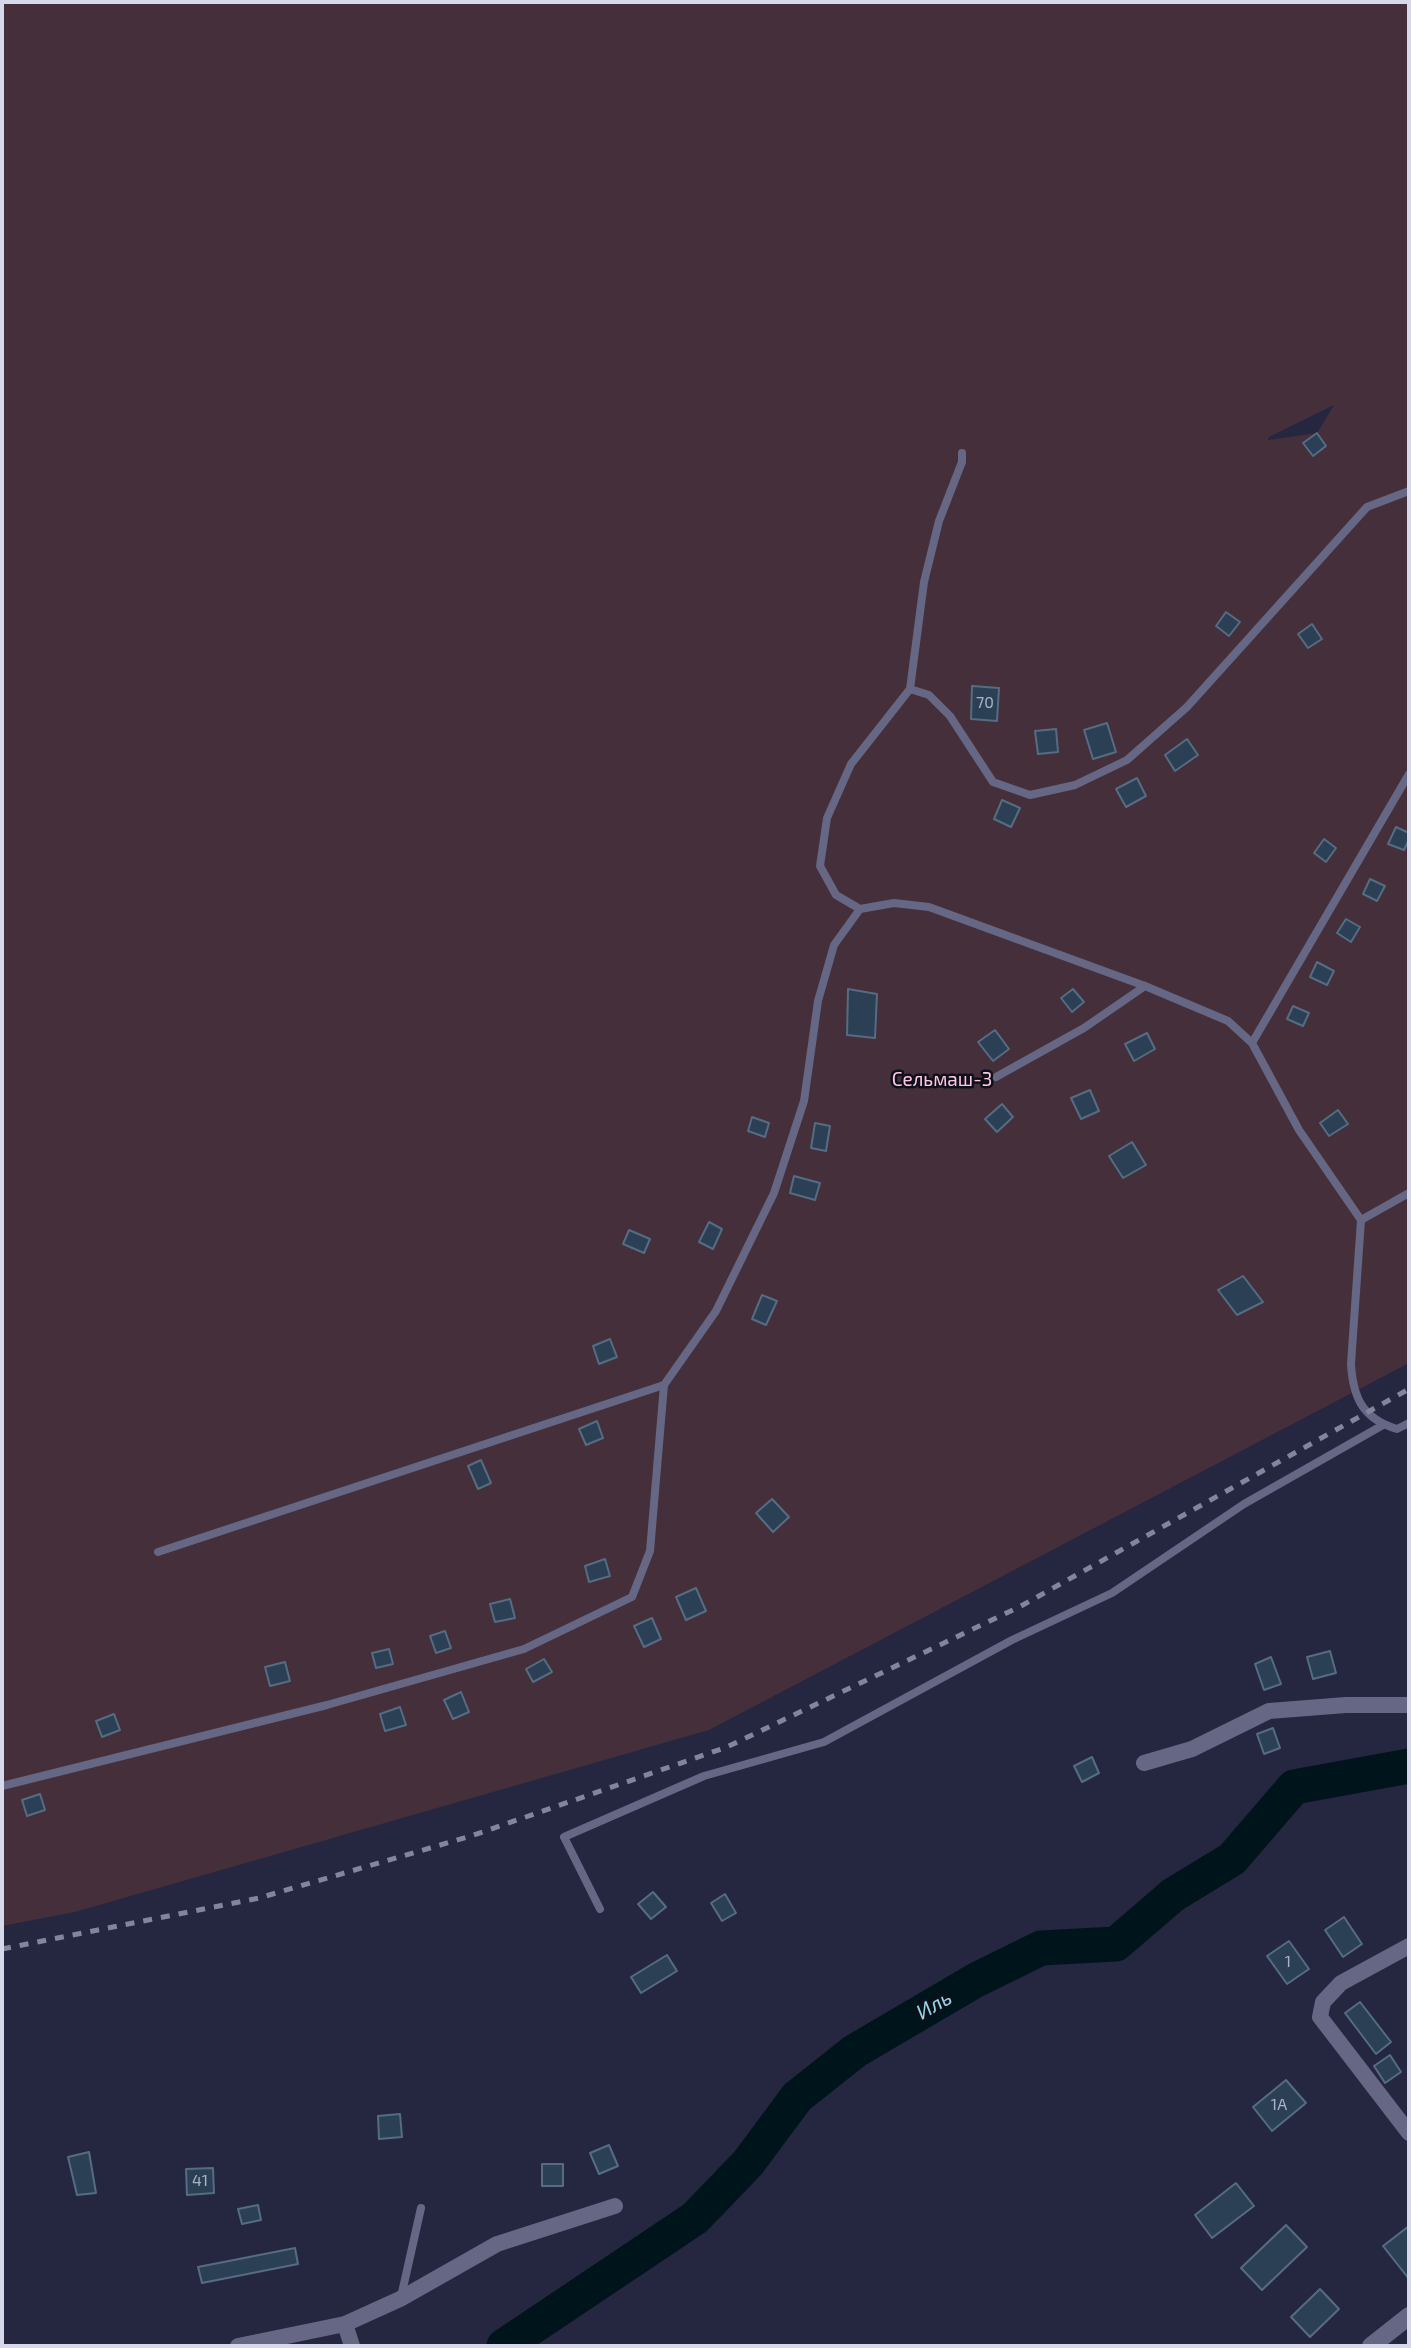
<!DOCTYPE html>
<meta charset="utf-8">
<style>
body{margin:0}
#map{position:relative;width:1411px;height:2348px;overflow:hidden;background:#25263f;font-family:"Exo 2",sans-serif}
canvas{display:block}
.frame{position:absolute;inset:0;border:4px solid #d7d8e9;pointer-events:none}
</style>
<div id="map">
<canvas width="1411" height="2348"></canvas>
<div class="frame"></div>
</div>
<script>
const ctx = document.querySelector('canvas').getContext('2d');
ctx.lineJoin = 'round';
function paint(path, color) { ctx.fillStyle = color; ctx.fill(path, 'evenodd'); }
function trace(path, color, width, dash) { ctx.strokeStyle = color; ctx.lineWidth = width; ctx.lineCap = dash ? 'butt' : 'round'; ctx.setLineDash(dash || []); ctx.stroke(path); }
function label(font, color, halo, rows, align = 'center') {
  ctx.font = font + ' "Exo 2",sans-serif'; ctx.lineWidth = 5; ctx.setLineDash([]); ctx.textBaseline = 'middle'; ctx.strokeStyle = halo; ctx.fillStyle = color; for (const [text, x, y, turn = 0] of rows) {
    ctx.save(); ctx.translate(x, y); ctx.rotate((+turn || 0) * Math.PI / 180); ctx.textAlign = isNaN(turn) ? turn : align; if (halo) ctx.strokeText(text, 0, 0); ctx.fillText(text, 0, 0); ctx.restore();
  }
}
paint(new Path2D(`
 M2,2H1409V1363L709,1730L75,1912L2,1926ZM1334,405L1317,433L1268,440L1269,437Z`), '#442f3a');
trace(new Path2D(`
 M504,2346L695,2218L748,2163L797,2097L855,2051L976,1980L1041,1948L1116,1944L1173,1895L1232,1859L1294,1787L1409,1766`), '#00151b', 35);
const building = new Path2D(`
 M1317,433L1326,446L1313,456L1303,443Z
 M1226,612L1240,622L1229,636L1216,626Z
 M1312,624L1322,639L1308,648L1298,634Z
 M972,686L999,688L997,721L971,719Z
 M1107,723L1116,752L1093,759L1084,730Z
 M1056,729L1058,752L1038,754L1035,731Z
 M1187,739L1198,755L1175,771L1165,755Z
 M1137,778L1146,796L1126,807L1116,789Z
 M1002,800L1020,808L1011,827L994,819Z
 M1396,827L1409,833V839L1404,850L1388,844Z
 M1324,839L1336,848L1326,862L1314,853Z
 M1370,879L1385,886L1377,901L1363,894Z
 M1346,919L1360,927L1351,942L1337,933Z
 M1317,962L1334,971L1327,985L1310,977Z
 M848,989L877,994L875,1038L847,1035Z
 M1073,989L1084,1002L1072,1012L1061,998Z
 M1293,1006L1309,1013L1303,1026L1287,1019Z
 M995,1030L1009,1049L993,1061L978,1042Z
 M1147,1033L1155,1049L1134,1061L1125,1044Z
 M1090,1090L1099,1111L1081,1119L1071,1098Z
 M1002,1104L1013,1117L997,1132L985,1119Z
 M1338,1110L1348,1124L1329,1136L1320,1123Z
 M752,1117L769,1123L765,1137L748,1131Z
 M815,1123L830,1126L826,1151L811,1148Z
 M1132,1142L1146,1165L1123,1178L1109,1156Z
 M794,1176L820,1183L815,1200L790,1193Z
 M709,1222L722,1229L713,1249L699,1242Z
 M629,1230L650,1239L644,1253L623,1244Z
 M1243,1276L1263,1302L1237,1315L1218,1290Z
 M762,1295L777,1301L766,1325L752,1319Z
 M610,1339L617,1357L599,1364L593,1346Z
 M597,1421L603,1438L586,1445L579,1429Z
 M481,1460L491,1483L478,1489L468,1466Z
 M772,1499L789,1517L773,1532L756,1513Z
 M605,1559L610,1576L589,1582L585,1566Z
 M696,1588L706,1611L686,1620L676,1597Z
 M510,1599L515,1618L495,1622L490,1604Z
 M652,1618L661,1639L644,1647L634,1626Z
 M445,1631L451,1648L436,1653L430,1636Z
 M389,1649L393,1664L376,1668L372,1653Z
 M1330,1651L1336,1673L1313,1679L1307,1657Z
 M1271,1657L1281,1684L1264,1690L1255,1664Z
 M544,1659L552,1672L533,1682L526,1669Z
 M285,1662L290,1681L270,1686L265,1667Z
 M461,1692L469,1712L453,1719L444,1700Z
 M400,1707L406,1725L385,1731L380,1714Z
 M114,1714L120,1730L102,1737L96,1721Z
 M1273,1728L1280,1748L1264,1754L1257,1734Z
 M1092,1757L1099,1773L1082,1782L1074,1766Z
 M40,1794L45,1810L27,1816L22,1800Z
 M653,1892L666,1907L651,1919L638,1904Z
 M725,1894L736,1913L722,1921L711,1903Z
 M1344,1917L1362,1944L1343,1957L1325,1930Z
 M1289,1941L1309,1969L1287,1984L1267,1956Z
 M667,1955L677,1971L641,1993L631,1977Z
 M1360,2002L1391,2042L1376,2054L1345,2013Z
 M1390,2055L1401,2072L1385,2083L1374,2066Z
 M1286,2080L1306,2103L1272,2131L1253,2107Z
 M400,2114L402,2137L379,2139L378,2116Z
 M609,2145L618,2166L599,2174L590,2153Z
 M89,2152L96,2193L77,2195L68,2157Z
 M542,2164H563V2186H542Z
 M213,2168L214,2193L187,2195L186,2169Z
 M1236,2183L1254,2206L1212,2238L1195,2215Z
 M258,2205L261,2220L242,2224L238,2209Z
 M1286,2225L1307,2247L1262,2290L1241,2268Z
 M1409,2226V2279L1383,2246Z
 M295,2248L298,2264L202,2283L198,2267Z
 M1320,2289L1339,2309L1310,2337L1291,2317Z`);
paint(building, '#2b4055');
trace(building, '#556c83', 2);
trace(new Path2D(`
 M962,453V462L939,521L924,582L910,689L851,764L827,818L820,866L836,895L860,909L894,903L929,907L1145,986L1228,1021L1252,1043L1299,1130L1361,1220L1351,1364C1353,1398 1363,1419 1397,1429L1409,1423
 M910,689L929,695L950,716L993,782L1030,795L1075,785L1127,760L1187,707L1367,507L1409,491
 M1252,1043L1409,774
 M996,1077L1084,1028L1145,986
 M1361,1220L1409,1193
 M158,1552L664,1385L716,1311L774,1193L804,1101L818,1001L834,945L860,909
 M2,1786L327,1705L524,1649L632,1597L650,1551L664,1385
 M600,1909L564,1837L704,1776L824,1742L1012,1640L1112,1593L1244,1504L1383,1425
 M401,2297L421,2208`), '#656784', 8);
trace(new Path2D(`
 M1144,1763L1192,1749L1269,1711L1346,1705H1409
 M1409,1946L1341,1983L1323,2002L1320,2017L1409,2133
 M345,2324L352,2346
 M238,2346L345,2324L400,2299L497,2244L615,2206`), '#656784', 16);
trace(new Path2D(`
 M1371,2346L1409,2316`), '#656784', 18);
trace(new Path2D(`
 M2,1949L259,1898L471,1836L727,1747L1021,1606L1409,1389`), '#84859a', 5, [9, 9]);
label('16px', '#acb2c4', null, [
 ["70",985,703],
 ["1",1288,1962],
 ["1А",1279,2105],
 ["41",200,2181]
]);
label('19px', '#ffc7e4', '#10101b', [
 ["Сельмаш-3",942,1080]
]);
label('italic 21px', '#93d7e9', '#10101b', [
 ["Иль",934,2005,-30]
]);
</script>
